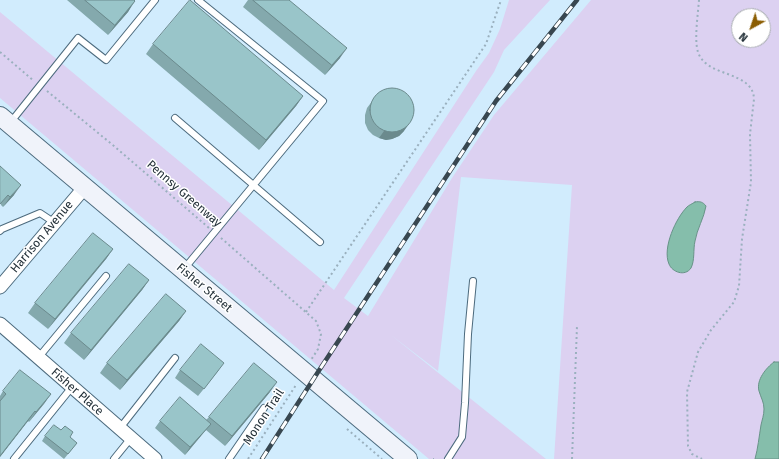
<!DOCTYPE html>
<style>
body{margin:0}
#map{position:relative;width:779px;height:459px;overflow:hidden;background:#d1ecfd;font-family:"Fira Sans",sans-serif}
canvas{display:block}
.north{position:absolute;left:731px;top:8px;width:40px;height:40px;box-sizing:border-box;background:#fff;border:1px solid #a7acaf;border-radius:50%;rotate:220deg;font-size:11px;font-weight:700;line-height:16px;text-align:center;color:#233038}
.north::after{content:'';display:block;margin:auto;width:14px;height:18px;background:#8b5d02;clip-path:polygon(50% 0,100% 100%,50% 72%,0 100%)}
</style>
<div id="map">
<canvas width="779" height="459"></canvas>
<div class="north">N</div>
</div>
<script>
const ctx = document.querySelector('canvas').getContext('2d');
ctx.lineJoin = 'round';
function paint(path, color) { ctx.fillStyle = color; ctx.fill(path, 'evenodd'); }
function trace(path, color, width, dash) { ctx.strokeStyle = color; ctx.lineWidth = width; ctx.lineCap = dash ? 'butt' : 'round'; ctx.setLineDash(dash || []); ctx.stroke(path); }
function label(font, color, halo, rows, align = 'center') {
  ctx.font = font + ' "Fira Sans",sans-serif'; ctx.lineWidth = 3; ctx.setLineDash([]); ctx.textBaseline = 'middle'; ctx.strokeStyle = halo; ctx.fillStyle = color; for (const [text, x, y, turn = 0] of rows) {
    ctx.save(); ctx.translate(x, y); ctx.rotate((+turn || 0) * Math.PI / 180); ctx.textAlign = isNaN(turn) ? turn : align; if (halo) ctx.strokeText(text, 0, 0); ctx.fillText(text, 0, 0); ctx.restore();
  }
}
paint(new Path2D(`
 M509,0H550L504,50L494,72L344,298L368,316L452,178L494,115L591,0H779V459H554L572,185L461,177L438,371L391,335L546,459H429L0,98V12L334,290L476,71L489,53L500,29ZM739,16H763V40H739Z`), '#dcd1f1');
const water = new Path2D(`
 M695,202C700,201 703,202 706,206C704,218 697,229 695,241C693,250 695,260 691,268C685,277 672,272 669,264C662,248 676,218 687,207C689,205 692,204 695,202Z
 M774,362H779V459H755C758,448 759,437 761,425C762,420 764,415 764,409C764,402 761,398 759,391C756,380 766,368 774,362Z`);
paint(water, '#85beab');
trace(water, '#689388', 1);
const lane = new Path2D(`
 M175,118L320,242
 M10,123L78,38L106,60L155,0
 M0,231L2,229L40,213L55,223
 M184,269L323,101L198,0
 M38,358L106,276
 M120,428L175,358
 M14,459L72,387
 M114,459L131,438
 M229,459L264,408
 M448,459L462,437L465,403L468,334L473,281`);
const street = new Path2D(`
 M0,287L85,187
 M0,324L155,459`);
const secondary = new Path2D(`
 M0,116L408,459`);
trace(lane, '#4d6b7e', 8);
trace(street, '#4d6b7e', 15);
trace(secondary, '#4d6b7e', 20);
trace(new Path2D(`
 M699,0C698,14 694,40 698,52C706,78 753,70 754,99L750,134L751,182L742,239L739,286L734,302L711,330L698,352L687,392L688,446L692,454L702,459
 M0,52L34,81
 M47,91L114,146L209,228
 M221,238L316,321L321,334L318,349L311,360
 M306,312L486,44L501,0
 M347,429L382,459
 M248,459L296,385
 M433,459H434
 M572,459L577,326`), '#9ab0be', 2, [2, 3]);
trace(lane, '#fff', 6);
trace(street, '#fff', 13);
trace(secondary, '#f0f3fa', 18);
const rail = new Path2D(`
 M262,459L318,372L496,101L577,0`);
trace(rail, '#384750', 4.5);
trace(rail, '#fff', 3, [9]);
paint(new Path2D(`
 M67,0H134L128,12L108,35Z
 M248,0H289L340,58L325,75L243,7Z
 M153,44L303,96L296,106L259,150L146,54Z
 M373,100L404,131L399,136L392,139L386,140L379,138L373,135L368,130L365,123V115L367,108Z
 M0,166L14,195L3,207L1,205Z
 M113,249L106,259L48,329L28,313L35,303Z
 M149,280L142,290L84,360L64,343L71,333Z
 M186,311L179,321L120,390L100,373L107,363Z
 M180,370H219L198,396L175,378Z
 M3,391L51,394L29,422L28,421L0,457V396Z
 M270,392L225,446L206,430L185,455L155,428L160,421L206,420L209,417Z
 M45,436L70,437L77,443L64,459L42,441Z`), '#84a9ad');
paint(new Path2D(`
 M135,1L128,12L108,35L115,25Z
 M347,48L340,58L325,75L332,65Z
 M303,96L296,106L259,150L266,140Z
 M409,124L404,131L399,136L392,139L386,140L379,138L384,131Z
 M21,185L14,195L3,207L10,197Z
 M113,249L106,259L48,329L55,319Z
 M149,280L142,290L84,360L91,350Z
 M186,311L179,321L120,390L127,380Z
 M277,382L270,392L225,446L232,436Z
 M51,394L44,404L29,422L36,412Z
 M35,411L28,421L0,457V456Z
 M211,424L205,431L185,455L190,447Z`), '#6b8a8d');
const building = new Path2D(`
 M85,0H134L135,1L115,25Z
 M190,0L303,96L266,140L153,44Z
 M253,0H289L347,48L332,65Z
 M370 110a22 22 0 1 1 44 0a22 22 0 1 1-44 0Z
 M0,166L21,185L10,197L8,195L0,204Z
 M93,233L113,249L55,319L35,303Z
 M129,264L149,280L91,350L71,333Z
 M166,294L186,311L127,380L107,363Z
 M201,344L224,363L204,389L180,370Z
 M254,363L277,382L232,436L209,417Z
 M20,370L51,394L36,412L35,411L0,456V401L6,394L3,391Z
 M180,397L211,424L190,447L160,421Z
 M54,425L61,430L65,426L73,432L70,437L77,443L68,454L45,436Z`);
paint(building, '#99c5c9');
trace(building, '#6b8a8d', 1);
label('12px', '#233038', '#fff', [
 ["Pennsy Greenway",184,194,41],
 ["Harrison Avenue",42,237,-50],
 ["Fisher Street",204,288,40],
 ["Fisher Place",77,392,41],
 ["Monon Trail",264,417,-57]
]);
</script>
